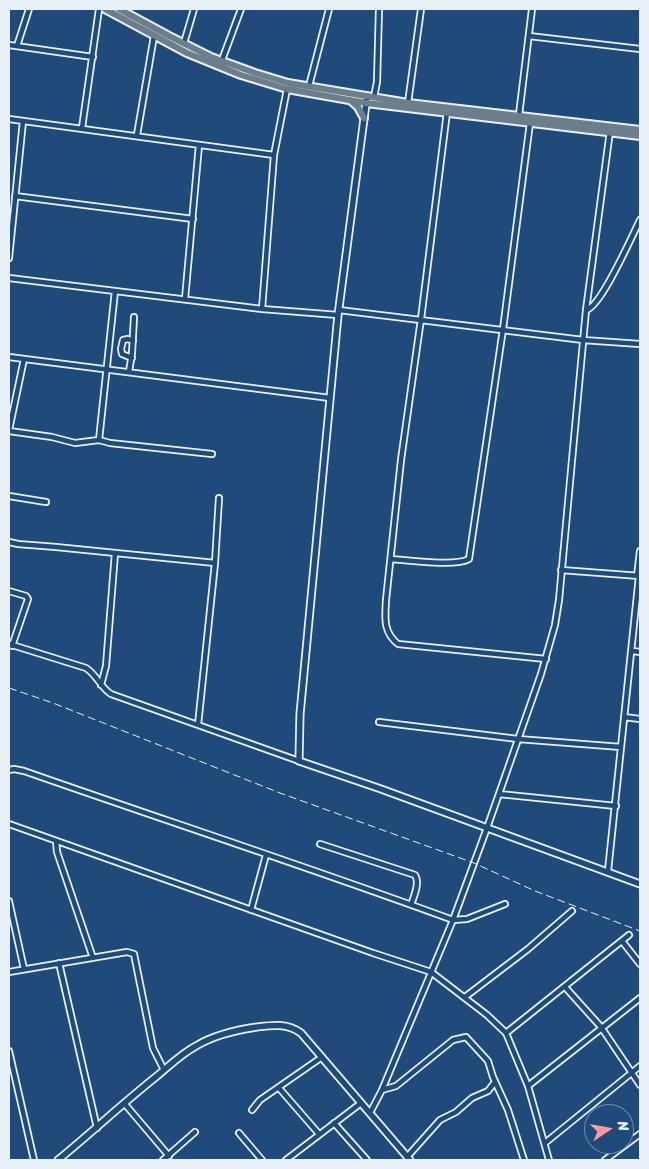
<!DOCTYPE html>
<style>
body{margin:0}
#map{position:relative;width:649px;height:1169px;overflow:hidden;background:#1f4a7a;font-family:Sriracha,sans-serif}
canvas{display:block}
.frame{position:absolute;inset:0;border:10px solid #e8f1f8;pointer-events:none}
.north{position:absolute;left:584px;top:1104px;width:50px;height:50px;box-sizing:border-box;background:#1f4a7a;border:1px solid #6f8dac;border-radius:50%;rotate:78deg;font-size:14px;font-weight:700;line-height:20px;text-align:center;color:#e8f1f8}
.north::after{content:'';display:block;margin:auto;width:18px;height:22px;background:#ff9aa2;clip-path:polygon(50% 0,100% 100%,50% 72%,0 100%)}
</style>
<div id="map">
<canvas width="649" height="1169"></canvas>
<div class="frame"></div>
<div class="north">N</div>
</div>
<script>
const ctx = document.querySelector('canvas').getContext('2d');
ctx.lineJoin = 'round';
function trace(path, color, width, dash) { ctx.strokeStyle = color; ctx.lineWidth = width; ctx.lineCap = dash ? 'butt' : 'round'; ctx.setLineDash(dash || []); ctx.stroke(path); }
const street = new Path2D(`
 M529,36L640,49
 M184,43L194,9
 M9,45L93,57
 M17,46L29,9
 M222,60L241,9
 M309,86L329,9
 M374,97L377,82L379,9
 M408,103L421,9
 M447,112L421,319L401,460L386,600C385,618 383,632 398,644L546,659
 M519,115L532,9
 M9,119L274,155
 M82,128L99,9
 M137,135L154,36
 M15,196L193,219
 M9,258L23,121
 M9,278L262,309L338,315
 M115,291L99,440L110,443L212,454
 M185,299L199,145
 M262,309L274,155L287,89
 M339,310L583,340L640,344
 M586,310C601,307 632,236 640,220
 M9,357L330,398
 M132,358L122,354L121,349L123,340L128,339L133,341
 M129,372L132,353L134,317
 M9,430L24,359
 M9,431L52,437L75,443L99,440
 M9,496L46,502
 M9,542L18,544L56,547L215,563
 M391,559C408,560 455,567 469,559L503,329L530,123
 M561,570L640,576
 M637,576L640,551
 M9,591L26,596L28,599L12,646
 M9,644L86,668C97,675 100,687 111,694L299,761
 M633,651L640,652
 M101,685L106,666L115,553
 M624,717L640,719
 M379,722L518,739L621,747
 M198,725L215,563L219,498
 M9,770L14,769L24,771C167,821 311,868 453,920L467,919L505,904
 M499,794L616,806
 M9,824L373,953L431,972L487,1015L506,1033L528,1086L549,1160
 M56,841L57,852L93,958
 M320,844L415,875C420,883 414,896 411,905
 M608,871L639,576
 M9,901L24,969
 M251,910L266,855
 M622,941L640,964
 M59,963L97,1128
 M9,972L127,952L134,954L153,1048L164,1070
 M565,987L601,1027L640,1085
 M465,997L528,949L572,911
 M506,1033L629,935
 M9,1051L34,1160
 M528,1086L640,998
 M279,1088L319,1134
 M382,1090L396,1086L453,1040L466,1037L488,1061L493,1077L508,1110L524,1160
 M124,1103L169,1156
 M252,1110L260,1100L322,1057
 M370,1113L382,1090L453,920L487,828L541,674L555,625L559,600L586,310L610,131
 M334,1123L367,1160
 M239,1133L262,1160
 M545,1143L640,1066
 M407,1157L440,1120L456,1112L472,1098L488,1091L495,1082
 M163,1160L195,1132
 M286,1160L361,1103
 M605,1160L640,1134`);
const secondary = new Path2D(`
 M367,96L338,315L300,714L299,761L381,789L640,884
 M58,1160C91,1133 123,1103 157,1076C169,1066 181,1054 196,1046C214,1035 236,1030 257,1027C273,1025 287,1023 301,1033L410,1160`);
const primary = new Path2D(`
 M105,9L187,53L241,75L287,89L366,103L640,136
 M119,9L169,36L211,57L255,73L288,83L408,103L640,130
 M350,100L358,107L364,118`);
trace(street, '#e8f1f8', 8);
trace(secondary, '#e8f1f8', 9);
trace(primary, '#e8f1f8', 10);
trace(street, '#1f4a7a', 4.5);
trace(secondary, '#1f4a7a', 5.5);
trace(primary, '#6c7d8b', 6);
trace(new Path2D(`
 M9,688L53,703L280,793L474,863L535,891L640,931`), '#e8f1f8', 1, [8, 4]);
</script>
